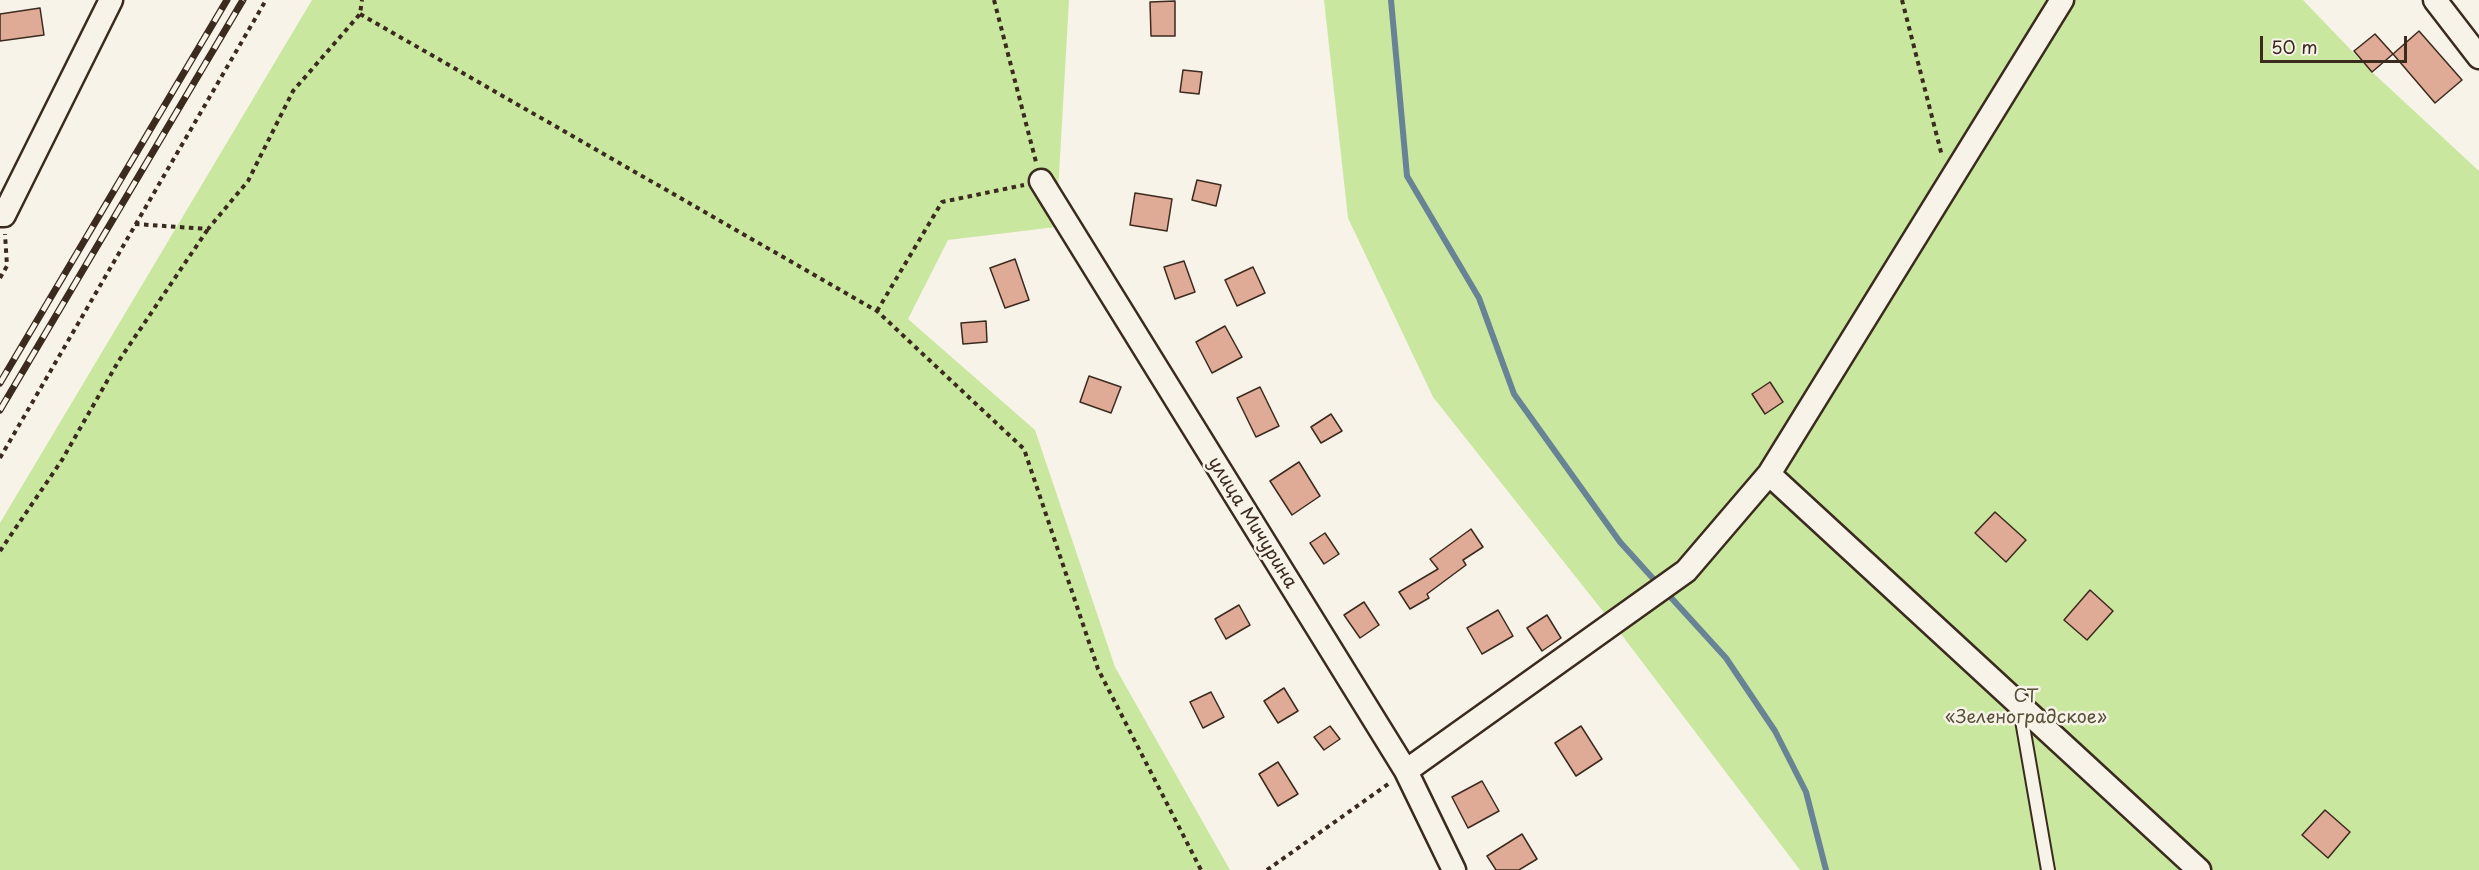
<!DOCTYPE html>
<meta charset="utf-8">
<style>
body{margin:0}
#map{position:relative;width:2479px;height:870px;overflow:hidden;background:#f7f3e8;font-family:"Playpen Sans",sans-serif}
canvas{display:block}
.scale{position:absolute;left:2260px;top:36px;width:147px;height:27px;box-sizing:border-box;border:3px solid #3b2a1e;border-top:0;padding-left:8px;font-size:18px;line-height:21px;white-space:nowrap;color:#3b2a1e;-webkit-text-stroke:4px #f7f3e8;paint-order:stroke}
</style>
<div id="map">
<canvas width="2479" height="870"></canvas>
<div class="scale">50 m</div>
</div>
<script>
const ctx = document.querySelector('canvas').getContext('2d');
ctx.lineJoin = 'round';
function paint(path, color) { ctx.fillStyle = color; ctx.fill(path, 'evenodd'); }
function trace(path, color, width, dash) { ctx.strokeStyle = color; ctx.lineWidth = width; ctx.lineCap = dash ? 'butt' : 'round'; ctx.setLineDash(dash || []); ctx.stroke(path); }
function label(font, color, halo, rows, align = 'center') {
  ctx.font = font + ' "Playpen Sans",sans-serif'; ctx.lineWidth = 5; ctx.setLineDash([]); ctx.textBaseline = 'middle'; ctx.strokeStyle = halo; ctx.fillStyle = color; for (const [text, x, y, turn = 0] of rows) {
    ctx.save(); ctx.translate(x, y); ctx.rotate((+turn || 0) * Math.PI / 180); ctx.textAlign = isNaN(turn) ? turn : align; if (halo) ctx.strokeText(text, 0, 0); ctx.fillText(text, 0, 0); ctx.restore();
  }
}
paint(new Path2D(`
 M312,0H1069L1056,227L948,240L908,319L1035,430L1115,667L1230,870H0V523Z
 M1324,0H2303L2372,72L2479,171V870H1800L1621,634L1433,397L1348,218Z`), '#c9e79f');
trace(new Path2D(`
 M1391,0L1407,176L1479,298L1514,394L1620,542L1658,584
 M1665,591L1726,658L1775,731L1806,792L1826,870`), '#698396', 6);
const building = new Path2D(`
 M1175,1V36H1151L1150,2Z
 M40,8L44,35L0,41V14Z
 M2419,31L2462,80L2435,103L2393,54Z
 M2375,34L2393,54L2372,72L2354,51Z
 M1183,70L1202,72L1199,94L1180,92Z
 M1197,180L1221,185L1216,206L1192,200Z
 M1135,193L1172,199L1167,231L1130,225Z
 M1015,259L1029,300L1005,308L990,268Z
 M1184,261L1195,292L1175,299L1164,267Z
 M1253,267L1265,293L1237,306L1225,280Z
 M986,321L987,342L963,344L961,323Z
 M1225,326L1242,357L1212,373L1196,342Z
 M1089,376L1121,387L1111,413L1080,402Z
 M1770,382L1783,402L1765,414L1752,394Z
 M1260,387L1279,426L1256,437L1237,398Z
 M1331,414L1342,431L1321,443L1311,427Z
 M1299,462L1320,496L1292,515L1270,481Z
 M1995,512L2026,540L2006,562L1975,533Z
 M1471,529L1483,547L1463,560L1466,565L1427,594L1429,598L1410,609L1399,592L1438,569L1430,559Z
 M1325,533L1339,554L1324,564L1310,543Z
 M2090,590L2113,611L2087,640L2064,620Z
 M1364,602L1379,625L1360,638L1344,615Z
 M1239,605L1250,625L1226,639L1215,619Z
 M1498,610L1513,636L1482,654L1467,628Z
 M1547,615L1561,638L1542,651L1527,628Z
 M1284,688L1298,711L1278,723L1264,701Z
 M1211,692L1224,717L1203,728L1190,702Z
 M1330,726L1340,739L1324,750L1314,737Z
 M1581,726L1602,759L1576,776L1555,743Z
 M1278,762L1298,794L1278,806L1259,774Z
 M1482,781L1499,811L1468,828L1452,797Z
 M2325,810L2350,832L2328,858L2302,835Z
 M1522,834L1537,859L1519,870H1496L1487,856Z`);
paint(building, '#e0ab96');
trace(building, '#3b2a1e', 1.5);
const service = new Path2D(`
 M2020,709L2048,870`);
const minor = new Path2D(`
 M2435,0L2479,57
 M1041,181L1406,771L1454,870
 M0,215H4L111,0
 M1769,474L2199,870
 M1406,771L1686,571L1769,474L2062,0`);
trace(service, '#3b2a1e', 16);
trace(minor, '#3b2a1e', 27);
trace(new Path2D(`
 M994,0L1036,162
 M1902,0L1942,156
 M360,14L877,311L1024,449L1098,669L1201,870
 M135,224L208,229L248,181L293,91L360,14L362,0
 M0,278L7,266L5,234
 M877,311L942,202L1024,185
 M0,458L266,0
 M0,551L62,460L118,362L208,229
 M1267,870L1391,782`), '#3b2a1e', 4, [4.5, 4.5]);
trace(service, '#f7f3e8', 12);
trace(minor, '#f7f3e8', 22);
const rail = new Path2D(`
 M0,383L227,0
 M0,410L243,0`);
trace(rail, '#3b2a1e', 7);
trace(rail, '#f7f3e8', 4.5, [14]);
label('18px', '#3b2a1e', '#f7f3e8', [
 ["улица Мичурина",1252,523,58]
]);
label('18px', '#575038', '#f7f3e8', [
 ["СТ",2026,697],
 ["«Зеленоградское»",2026,718]
]);
</script>
